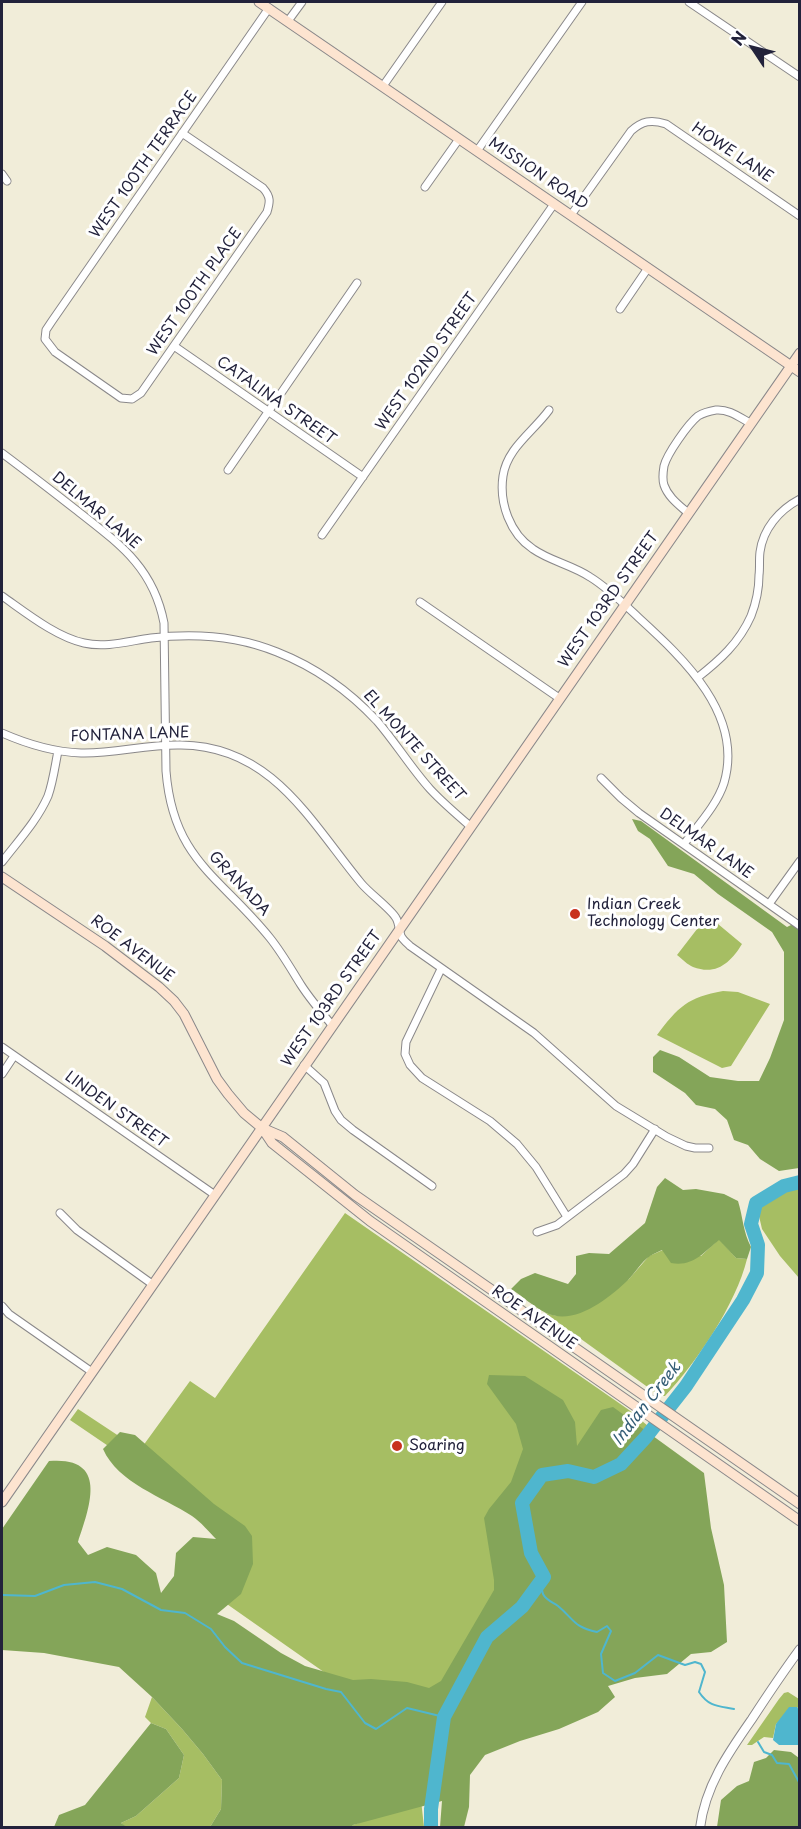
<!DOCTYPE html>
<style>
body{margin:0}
#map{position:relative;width:801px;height:1829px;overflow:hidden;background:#f1edd9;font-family:"Playpen Sans",sans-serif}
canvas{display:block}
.frame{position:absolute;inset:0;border:3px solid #22223b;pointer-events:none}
.north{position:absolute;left:723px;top:18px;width:60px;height:60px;-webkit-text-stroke:4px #fff;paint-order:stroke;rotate:305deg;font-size:16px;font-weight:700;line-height:24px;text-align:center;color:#22223b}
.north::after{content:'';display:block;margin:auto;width:21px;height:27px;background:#22223b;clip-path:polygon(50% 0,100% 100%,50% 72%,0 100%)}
</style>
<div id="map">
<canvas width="801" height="1829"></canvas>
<div class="frame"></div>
<div class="north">N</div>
</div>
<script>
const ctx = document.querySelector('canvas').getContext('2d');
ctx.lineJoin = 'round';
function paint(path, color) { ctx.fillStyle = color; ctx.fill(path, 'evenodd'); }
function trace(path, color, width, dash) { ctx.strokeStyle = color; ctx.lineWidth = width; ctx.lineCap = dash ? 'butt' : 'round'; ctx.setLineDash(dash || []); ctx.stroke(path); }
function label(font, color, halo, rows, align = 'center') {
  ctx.font = font + ' "Playpen Sans",sans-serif'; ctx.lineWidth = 6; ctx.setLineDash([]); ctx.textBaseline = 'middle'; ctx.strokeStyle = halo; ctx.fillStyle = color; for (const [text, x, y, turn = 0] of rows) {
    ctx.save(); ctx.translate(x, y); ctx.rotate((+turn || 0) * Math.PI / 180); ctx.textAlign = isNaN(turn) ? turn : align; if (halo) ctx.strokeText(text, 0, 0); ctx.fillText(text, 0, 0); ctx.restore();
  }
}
paint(new Path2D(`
 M712,919L742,944C731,962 717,976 693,967C688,965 682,959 677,955L704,920Z
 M723,991L738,992L770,1004L731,1066L722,1068L657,1035C678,1007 688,997 723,991Z
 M799,1182H800L799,1278L780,1256L762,1229L756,1203L784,1186Z
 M345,1213L629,1410L648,1426L617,1452L521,1559L423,1737L388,1717L214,1595L251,1543L70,1420L78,1409L140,1450L190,1381L215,1398Z
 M719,1239L736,1258L747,1259C736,1304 697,1362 665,1396H660L545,1313L557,1316L573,1314L629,1279L649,1256L663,1250L701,1256Z
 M788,1692L799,1699V1710L797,1707L776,1724L773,1738L764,1737L752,1745H747L779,1699L784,1693Z
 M152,1697L182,1729L203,1754L222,1780L221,1809L210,1827L127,1828L121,1823L136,1816L179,1778L184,1755L166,1729L151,1723L145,1717Z
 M421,1800L424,1827L345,1828Z`), '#a6be63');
paint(new Path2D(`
 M632,819L641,821L787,927L799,921V1168L779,1171L760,1159L748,1145L734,1140L727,1120L715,1109L696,1105L685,1093L653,1072V1057L660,1050L679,1057L710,1077L738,1081H759L770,1058L784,1020V952L772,932L718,894L694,874L668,866L650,839L638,831Z
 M665,1178L683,1190L696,1189L724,1194L738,1201C743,1217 743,1232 751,1247L747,1259L736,1258L719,1240C703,1253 693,1267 671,1263L662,1250C658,1252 653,1254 650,1256C641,1262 635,1273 628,1280C608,1299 575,1326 546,1313C534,1307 522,1296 511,1289L521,1279L535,1273L568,1284L576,1274V1256L589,1253L609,1254L645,1223L657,1187Z
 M489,1375L525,1376L563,1400L575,1422L577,1446L601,1410L613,1407L704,1473L711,1528L724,1585L727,1642L711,1652L691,1654L667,1674L635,1678L608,1686L615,1697L598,1712L559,1729L520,1741L485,1755L470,1775L469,1807L464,1827H440L442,1801L353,1825L351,1827H210L221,1809L222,1780L203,1754L182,1729L152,1697L119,1667L44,1653L2,1650V1529L49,1461C109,1456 90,1506 78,1542L88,1555L107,1547L136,1555L156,1573L161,1593L174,1576L176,1553L193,1537L216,1539C209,1532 201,1522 192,1516C163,1497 118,1483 103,1449L120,1432L135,1435L214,1504L245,1526L252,1536L253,1564L241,1594L217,1614L234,1621L281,1653L305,1666L353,1680L371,1679L407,1682L429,1688L441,1681L494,1590V1580L484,1518L489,1509L511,1482L523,1449L516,1424L487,1384Z
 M151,1723L166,1729L184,1755L179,1778L136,1816L121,1823L127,1827H54L59,1815L85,1805Z
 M774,1750L791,1752L799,1758V1827H717L721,1800L737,1786L749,1781L754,1762L766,1758Z`), '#84a559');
paint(new Path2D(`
 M789,1707H797L799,1710V1745H779L773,1740L776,1724Z`), '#4fb6ce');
trace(new Path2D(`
 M542,1580C542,1585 541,1589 543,1594C546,1600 552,1602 558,1606C574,1619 573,1627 597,1632L607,1626L611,1631L601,1654L603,1673L615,1681L635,1673L658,1655L685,1665L695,1662L701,1664L705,1672L699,1692C709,1707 718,1706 734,1709
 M2,1595L35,1596L64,1585L95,1582L122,1589L161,1610L185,1613L211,1629L225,1647L242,1663L326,1689L341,1692L365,1723L376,1729L407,1708L444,1717
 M758,1742L764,1752L772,1755L777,1763L789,1764L800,1784`), '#4fb6ce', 2);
trace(new Path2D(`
 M431,1828V1809L444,1717L487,1637L522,1607L544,1577L531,1553L522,1503L542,1475L568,1471L594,1477L621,1464L646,1437L686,1386L743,1300L757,1273L758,1245L751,1224L756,1203L784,1186L800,1182`), '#4fb6ce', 14);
const minor = new Path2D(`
 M689,2L800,77
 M288,21L302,2
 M383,86L442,2
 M182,133L263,188C271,197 270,202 267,212L141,393L132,399L121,398L55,352L45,339L46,330L52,321L269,8
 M477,151L582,2
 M2,174L7,181
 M425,187L459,139
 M571,215L631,131C642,121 651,119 666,124L800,216
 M620,309L648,268
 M174,346L363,477
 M549,410C533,432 507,448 503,476C499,503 510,534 533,549C550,561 572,565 590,577C608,588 624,604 639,618C684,659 744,715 724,783C717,805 698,825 684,844
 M2,453C26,471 51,490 75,509C118,543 153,566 164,623L166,771C173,860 220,876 270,938C282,953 291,969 301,985C310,999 321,1012 332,1025
 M228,470L357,283
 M688,513C679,505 668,497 664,485C662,479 663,472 664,466C667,454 688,424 698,416C703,413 710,411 716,410C729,409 739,417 750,423
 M322,535L554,204
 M2,596C25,612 56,637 84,643C106,648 129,641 151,638C193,633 238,636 277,652C315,667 349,691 377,721C396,743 411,768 430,789C442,802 456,814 470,826
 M420,602L559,698
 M697,678C720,660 739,643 751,616C756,603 759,589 759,575C760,568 759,560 760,552C763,529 779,510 800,499
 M2,733C27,744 53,752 81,753C114,754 147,744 181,745C272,746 310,821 361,883C369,893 391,909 396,918C399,923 399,930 401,936C403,940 407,943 410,946L534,1033L616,1106L667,1137L686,1146L695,1148H709
 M601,778L621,798L639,813L800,926
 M2,862C18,841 37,821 48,796C53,782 55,766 58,751
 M769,904L800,861
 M441,969L406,1042L405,1054L410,1065L422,1078L490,1121L517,1144L536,1167L567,1217
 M2,1047L215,1195
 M304,1065L324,1083L335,1111L341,1120L353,1130L432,1186
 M2,1074L14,1056
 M60,1213L77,1230L152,1284
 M537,1232L557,1225L624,1174L633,1164L655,1129
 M2,1306L9,1314L92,1372`);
const tertiary = new Path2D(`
 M700,1828C705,1786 729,1752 752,1719C767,1696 783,1672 800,1649`);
const secondary = new Path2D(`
 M259,2L800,372
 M2,877L105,946L159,987L174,1001L184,1014L217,1079L228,1094L244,1113L262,1128L272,1143L370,1221L800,1521
 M262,1128L283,1137L355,1195L800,1504
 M2,1502L800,353`);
trace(minor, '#8a888a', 9);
trace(tertiary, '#8a888a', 10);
trace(secondary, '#8a888a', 11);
trace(minor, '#fff', 7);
trace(tertiary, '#fff', 8);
trace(secondary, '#fde4d0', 9);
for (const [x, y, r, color] of [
 [575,914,6,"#c8321e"],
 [397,1446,6,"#c8321e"]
]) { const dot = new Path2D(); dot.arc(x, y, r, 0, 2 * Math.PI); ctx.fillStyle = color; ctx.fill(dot); trace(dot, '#fff', 2); }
label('15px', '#22223b', '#fff', [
 ["HOWE LANE",732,153,34],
 ["WEST 100TH TERRACE",144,165,-55],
 ["MISSION ROAD",538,174,34],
 ["WEST 100TH PLACE",195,292,-55],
 ["WEST 102ND STREET",427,362,-55],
 ["CATALINA STREET",276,401,35],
 ["DELMAR LANE",96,511,40],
 ["WEST 103RD STREET",609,600,-55],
 ["FONTANA LANE",130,735,-2],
 ["EL MONTE STREET",414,746,48],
 ["DELMAR LANE",706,844,35],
 ["GRANADA",239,884,47],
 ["ROE AVENUE",132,949,37],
 ["WEST 103RD STREET",332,999,-55],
 ["LINDEN STREET",116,1110,35],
 ["ROE AVENUE",534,1318,35]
]);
label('15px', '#22223b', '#fff', [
 ["Indian Creek",587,905],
 ["Technology Center",587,922],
 ["Soaring",409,1446]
], 'left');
label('italic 16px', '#345d76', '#fff', [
 ["Indian Creek",647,1404,-52]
]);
</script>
